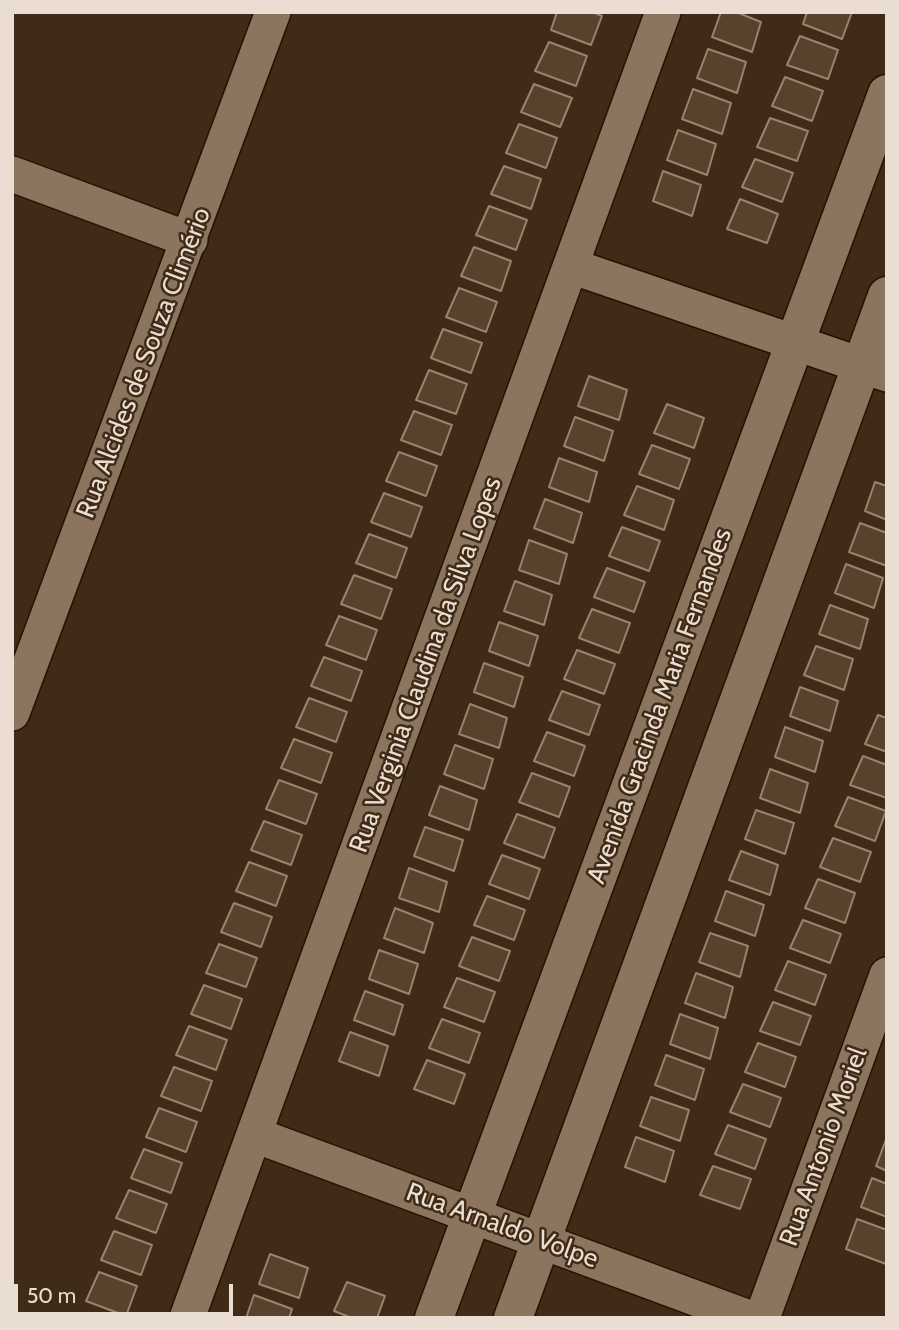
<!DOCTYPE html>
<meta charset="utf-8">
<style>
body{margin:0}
#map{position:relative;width:899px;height:1330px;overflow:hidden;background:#3f2b17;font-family:Cabin,sans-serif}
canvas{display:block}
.frame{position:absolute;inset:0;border:14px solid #eaddd1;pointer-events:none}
.scale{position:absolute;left:14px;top:1284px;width:219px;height:32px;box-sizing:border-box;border:4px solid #eaddd1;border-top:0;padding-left:9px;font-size:21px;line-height:24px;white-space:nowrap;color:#eaddd1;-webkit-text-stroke:5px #3f2b17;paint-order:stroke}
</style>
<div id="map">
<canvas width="899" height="1330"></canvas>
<div class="frame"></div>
<div class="scale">50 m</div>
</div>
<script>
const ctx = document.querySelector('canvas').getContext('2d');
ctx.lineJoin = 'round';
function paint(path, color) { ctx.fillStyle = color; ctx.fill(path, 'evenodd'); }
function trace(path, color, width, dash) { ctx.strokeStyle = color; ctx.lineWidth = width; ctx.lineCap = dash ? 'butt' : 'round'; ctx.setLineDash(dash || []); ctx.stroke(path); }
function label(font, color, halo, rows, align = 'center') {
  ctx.font = font + ' Cabin,sans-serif'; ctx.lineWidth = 5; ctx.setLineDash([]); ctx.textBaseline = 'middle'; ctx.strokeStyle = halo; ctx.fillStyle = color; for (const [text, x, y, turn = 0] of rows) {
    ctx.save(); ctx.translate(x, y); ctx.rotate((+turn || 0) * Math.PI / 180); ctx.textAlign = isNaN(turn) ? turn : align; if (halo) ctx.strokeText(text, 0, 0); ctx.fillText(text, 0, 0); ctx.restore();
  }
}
const building = new Path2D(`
 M557,12H592L602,16L591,45L551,30Z
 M721,12H736L761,22L752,52L712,37Z
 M807,12H852L842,39L803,24Z
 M800,36L838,50L828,79L787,65Z
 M549,42L587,56L576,86L535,71Z
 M708,49L746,62L737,93L697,78Z
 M785,77L823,91L812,121L772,106Z
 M534,84L572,98L560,127L521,112Z
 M693,89L731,103L722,134L682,119Z
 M770,118L808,131L797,161L757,147Z
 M519,124L557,138L546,168L506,153Z
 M678,130L716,144L707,175L667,160Z
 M755,159L793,173L782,202L742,187Z
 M504,166L541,179L531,209L491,194Z
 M663,171L701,185L692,216L653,201Z
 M740,199L778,214L767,243L727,229Z
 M489,206L527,220L516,250L476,235Z
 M474,247L511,261L501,291L461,276Z
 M459,288L497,302L486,332L446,317Z
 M443,329L482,343L471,373L431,358Z
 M429,370L467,384L456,414L416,400Z
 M589,376L627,390L619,420L578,406Z
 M667,404L704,418L694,448L654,433Z
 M414,411L452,425L441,455L401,440Z
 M575,417L613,431L604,461L564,446Z
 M652,445L690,459L679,489L639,474Z
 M399,452L437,466L426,496L386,481Z
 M559,458L597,472L589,502L549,487Z
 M875,482L887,486V520L865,511Z
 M637,486L674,500L664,530L624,515Z
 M384,493L422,507L411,537L371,522Z
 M545,499L582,513L573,543L534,528Z
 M860,523L887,533V566L849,552Z
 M622,527L660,541L649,571L609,556Z
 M369,534L407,548L396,578L356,563Z
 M529,540L567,554L559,584L519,570Z
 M846,564L883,578L874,608L835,593Z
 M607,568L645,582L634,612L594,597Z
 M354,575L392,589L381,619L341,604Z
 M515,581L552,595L544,625L504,611Z
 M830,605L868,619L860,649L819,634Z
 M592,609L630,623L619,653L579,638Z
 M339,616L377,630L366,660L326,645Z
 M499,622L538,636L529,666L489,651Z
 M816,646L853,659L844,690L804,675Z
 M577,650L615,664L604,694L564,679Z
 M324,657L362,671L351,701L311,686Z
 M484,663L523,677L514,707L474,692Z
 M800,687L838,701L830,731L790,716Z
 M562,691L600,705L589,735L549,720Z
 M309,698L347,712L336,742L296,727Z
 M470,704L507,718L499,748L459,734Z
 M878,715L887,718V752L865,744Z
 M785,727L823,741L815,772L775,757Z
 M547,732L585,746L574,776L534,761Z
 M294,739L332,753L321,783L281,768Z
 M455,745L493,759L484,789L444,774Z
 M863,756L887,765V798L850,785Z
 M770,769L808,783L800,813L760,798Z
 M532,773L570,787L559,817L519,802Z
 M279,780L317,794L306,824L266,809Z
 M440,786L477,800L469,830L429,815Z
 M848,797L886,811L875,841L835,826Z
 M756,810L794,823L785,854L745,839Z
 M517,814L555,828L544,858L504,843Z
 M264,821L302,835L291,865L251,850Z
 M425,827L463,840L454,871L414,856Z
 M833,838L871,852L860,882L820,867Z
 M741,851L778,865L770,895L729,880Z
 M502,855L540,869L529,899L489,884Z
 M249,862L287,876L276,906L236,891Z
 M409,868L447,882L439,912L399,898Z
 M818,879L855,893L845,923L805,908Z
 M726,891L764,905L755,936L715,921Z
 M487,896L525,910L514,940L474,925Z
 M234,903L272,917L261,947L221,932Z
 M395,908L433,923L424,953L384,938Z
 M803,920L841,934L830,963L790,948Z
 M710,933L748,946L740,977L699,962Z
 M472,937L510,951L499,981L459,966Z
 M219,944L257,958L246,987L206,973Z
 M379,950L418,964L409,994L369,979Z
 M788,961L826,975L815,1005L775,990Z
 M696,973L733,987L725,1018L685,1003Z
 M457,978L495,992L484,1022L444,1007Z
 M204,985L242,999L231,1029L191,1014Z
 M365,991L403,1005L394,1035L354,1020Z
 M773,1002L811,1016L800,1045L760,1031Z
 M680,1014L718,1028L710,1059L670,1044Z
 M442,1019L480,1033L469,1063L429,1048Z
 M189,1026L227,1040L216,1070L176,1055Z
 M350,1032L388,1046L379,1076L339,1061Z
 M758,1043L796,1057L785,1087L745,1072Z
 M666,1055L704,1069L695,1100L655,1085Z
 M427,1060L465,1074L454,1104L414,1089Z
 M174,1067L212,1081L201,1111L161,1096Z
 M743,1084L781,1098L770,1127L730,1112Z
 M651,1097L689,1110L680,1141L640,1126Z
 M159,1108L197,1122L186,1152L146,1137Z
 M728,1125L766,1139L755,1169L715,1154Z
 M636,1137L674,1151L665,1182L625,1167Z
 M887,1137V1171L876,1166Z
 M144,1149L182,1163L171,1193L131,1178Z
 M713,1166L751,1179L740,1209L700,1195Z
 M872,1178L887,1184V1217L861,1207Z
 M129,1190L167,1204L156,1233L116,1218Z
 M857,1219L887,1230L886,1264L846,1249Z
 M114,1231L152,1245L141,1275L101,1260Z
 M270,1254L308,1268L299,1298L259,1284Z
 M99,1272L137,1286L126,1316L86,1301Z
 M347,1282L385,1296L377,1318H352L334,1311Z
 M254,1295L292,1309L289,1318H246Z`);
paint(building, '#57422e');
trace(building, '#9b836d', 2);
const minor = new Path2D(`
 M12,174L190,240
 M571,266L887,374
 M12,713L273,12
 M255,1135L749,1318
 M187,1318L663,12
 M762,1318L887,975`);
const tertiary = new Path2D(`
 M434,1318L887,94
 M513,1318L887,296`);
trace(minor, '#251302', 38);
trace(tertiary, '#251302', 41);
trace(minor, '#8c755f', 35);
trace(tertiary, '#8c755f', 38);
label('26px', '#eaddd1', '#3f2b17', [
 ["Rua Alcides de Souza Climério",144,363,-69],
 ["Rua Verginia Claudina da Silva Lopes",426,665,-70],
 ["Avenida Gracinda Maria Fernandes",660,706,-70],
 ["Rua Antonio Moriel",824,1147,-70],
 ["Rua Arnaldo Volpe",502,1226,20]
]);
</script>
